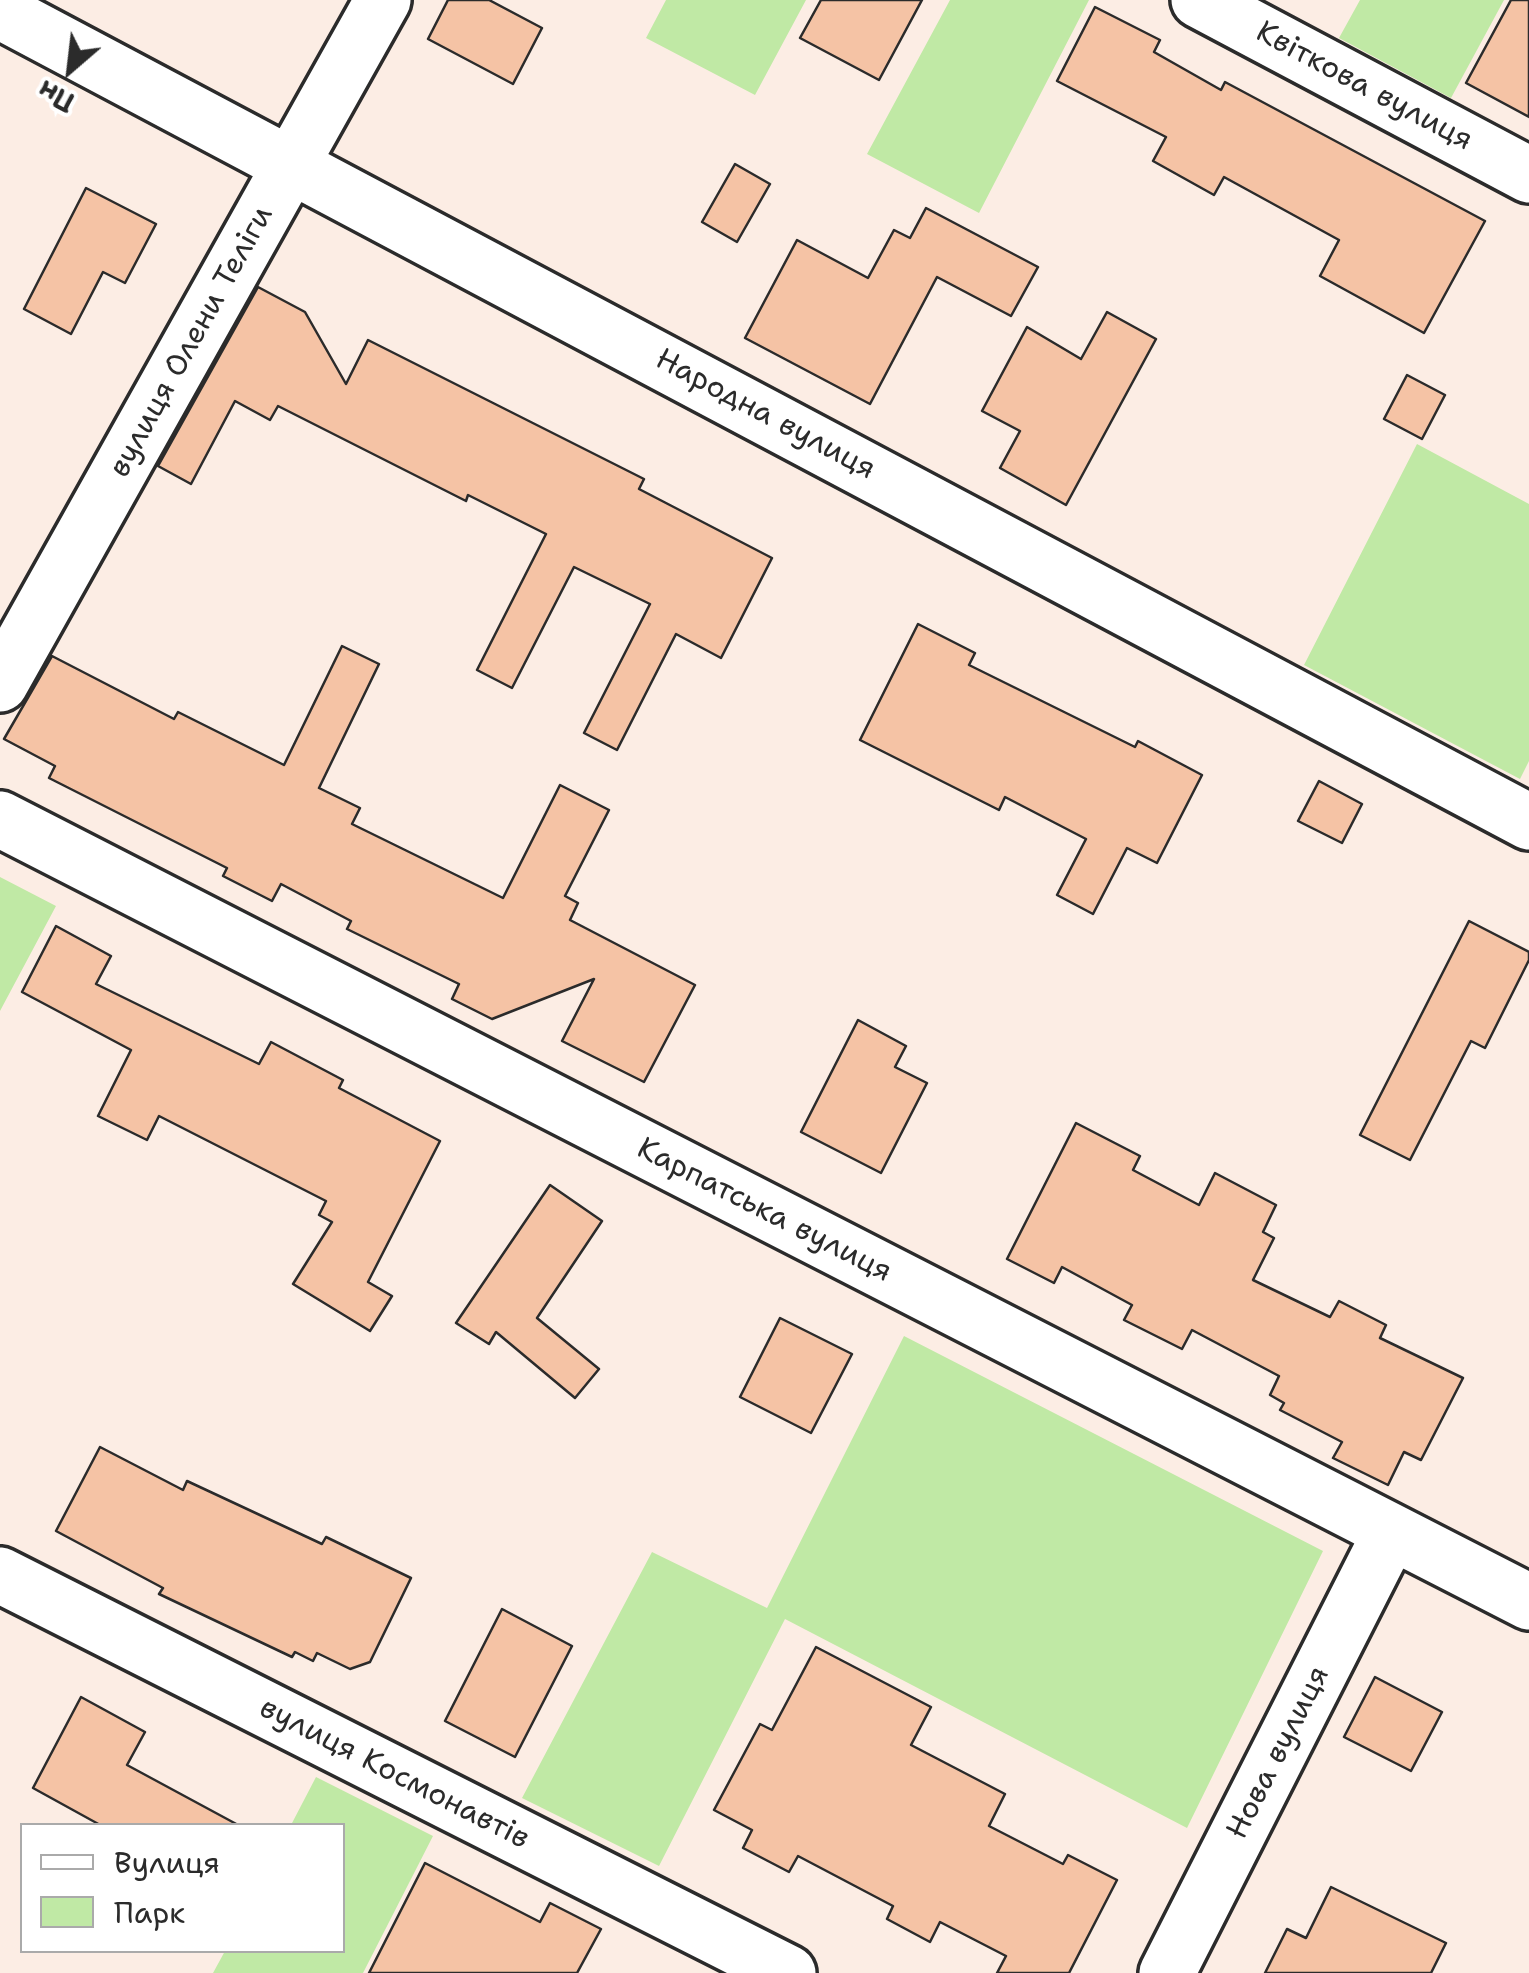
<!DOCTYPE html>
<meta charset="utf-8">
<style>
body{margin:0}
#map{position:relative;width:1529px;height:1973px;overflow:hidden;background:#fcede4;font-family:"Shantell Sans",sans-serif}
canvas{display:block}
.legend{position:absolute;left:20px;top:1823px;width:325px;height:130px;box-sizing:border-box;background:#fff;border:2px solid #aaa;margin:0;padding:12px 18px;list-style:none;font-size:30px;color:#2b2b2b}
.legend li{display:flex;align-items:center;gap:20px;height:50px}
.legend b{width:50px;border:2px solid #aaa}
.north{position:absolute;left:20px;top:20px;width:100px;height:100px;-webkit-text-stroke:8px #fff;paint-order:stroke;rotate:208deg;font-size:28px;font-weight:700;line-height:40px;text-align:center;color:#2b2b2b}
.north::after{content:'';display:block;margin:auto;width:35px;height:45px;background:#2b2b2b;clip-path:polygon(50% 0,100% 100%,50% 72%,0 100%)}
</style>
<div id="map">
<canvas width="1529" height="1973"></canvas>
<ul class="legend">
<li><b style="height:12px;background:#fff"></b>Вулиця</li>
<li><b style="height:28px;background:#c0e9a5"></b>Парк</li>
</ul>
<div class="north">Пн</div>
</div>
<script>
const ctx = document.querySelector('canvas').getContext('2d');
ctx.lineJoin = 'round';
function paint(path, color) { ctx.fillStyle = color; ctx.fill(path, 'evenodd'); }
function trace(path, color, width, dash) { ctx.strokeStyle = color; ctx.lineWidth = width; ctx.lineCap = dash ? 'butt' : 'round'; ctx.setLineDash(dash || []); ctx.stroke(path); }
function label(font, color, halo, rows, align = 'center') {
  ctx.font = font + ' "Shantell Sans",sans-serif'; ctx.lineWidth = 8; ctx.setLineDash([]); ctx.textBaseline = 'middle'; ctx.strokeStyle = halo; ctx.fillStyle = color; for (const [text, x, y, turn = 0] of rows) {
    ctx.save(); ctx.translate(x, y); ctx.rotate((+turn || 0) * Math.PI / 180); ctx.textAlign = isNaN(turn) ? turn : align; if (halo) ctx.strokeText(text, 0, 0); ctx.fillText(text, 0, 0); ctx.restore();
  }
}
paint(new Path2D(`
 M666,0H806L755,95L646,38Z
 M950,0H1089L979,213L867,154Z
 M1360,0H1504L1451,98L1339,38Z
 M1417,444L1529,504V761L1520,779L1304,665Z
 M0,877L56,906L0,1011Z
 M904,1336L1323,1551L1187,1828L785,1619L659,1866L522,1798L652,1552L767,1608Z
 M316,1777L433,1836L363,1973H213L225,1951L342,1950V1826L291,1825Z`), '#c0e9a5');
const building = new Path2D(`
 M448,0H489L542,28L513,84L428,39Z
 M821,0H922L879,80L800,38Z
 M1511,0H1529V117L1466,83Z
 M1095,7L1160,40L1154,52L1221,90L1225,82L1485,221L1424,333L1320,276L1339,240L1224,177L1214,195L1153,161L1166,137L1057,81Z
 M735,164L770,184L737,242L702,222Z
 M86,188L156,224L125,283L103,272L71,334L24,309Z
 M926,208L1038,267L1011,316L937,277L870,404L745,338L797,240L868,278L894,230L910,238Z
 M258,287L305,312L346,384L368,340L644,479L639,489L772,558L721,658L676,634L617,750L584,733L650,604L574,567L512,688L477,670L546,534L468,495L466,501L278,406L270,420L235,401L191,484L158,466Z
 M1107,312L1156,339L1066,505L1000,468L1020,431L982,411L1027,327L1081,359Z
 M1407,375L1445,395L1422,439L1384,419Z
 M918,624L975,653L969,665L1135,747L1138,741L1202,775L1157,863L1127,848L1093,914L1057,895L1086,839L1005,797L999,810L860,740Z
 M342,646L379,664L319,788L360,808L352,824L503,898L560,785L609,810L565,896L578,903L570,920L695,985L644,1082L562,1041L594,979L492,1019L452,999L459,984L347,929L351,921L281,884L272,901L223,876L227,868L49,778L55,766L4,739L52,656L174,719L178,712L284,765Z
 M1319,781L1362,804L1342,843L1298,821Z
 M1469,921L1529,952V960L1485,1048L1471,1041L1410,1160L1360,1135Z
 M56,926L111,956L96,984L259,1064L271,1042L343,1080L339,1088L440,1141L368,1282L392,1296L370,1331L293,1284L332,1222L319,1215L326,1201L159,1116L147,1140L98,1116L131,1050L22,992Z
 M858,1020L906,1046L895,1067L927,1083L881,1173L801,1132Z
 M1076,1123L1140,1156L1133,1170L1199,1205L1215,1173L1276,1205L1263,1232L1274,1238L1253,1280L1330,1317L1339,1301L1386,1325L1380,1338L1463,1378L1421,1460L1404,1452L1388,1485L1333,1458L1342,1442L1280,1410L1284,1403L1270,1395L1279,1376L1192,1330L1182,1349L1124,1320L1132,1305L1062,1267L1054,1283L1007,1259Z
 M550,1185L602,1221L537,1318L599,1369L575,1398L496,1332L489,1344L456,1323Z
 M780,1318L852,1354L811,1433L740,1397Z
 M100,1447L183,1490L187,1481L322,1544L326,1537L411,1578L370,1662L350,1669L317,1653L313,1661L295,1652L292,1657L159,1594L163,1588L56,1531Z
 M502,1609L572,1646L515,1757L445,1721Z
 M816,1647L931,1707L911,1745L1005,1794L989,1826L1063,1864L1068,1855L1117,1880L1069,1973H997L1006,1956L940,1922L930,1942L887,1919L893,1906L798,1856L789,1872L743,1848L752,1830L714,1810L760,1724L772,1730Z
 M1375,1677L1442,1712L1411,1771L1344,1737Z
 M81,1697L145,1732L127,1765L240,1826H102L33,1788Z
 M425,1863L540,1922L550,1903L601,1929L577,1973H369Z
 M1331,1887L1446,1943L1431,1973H1265L1287,1929L1306,1938Z`);
paint(building, '#f5c3a5');
trace(building, '#2b2b2b', 2.5);
const street = new Path2D(`
 M1199,0L1529,175
 M0,11L1529,822
 M0,684L383,0
 M0,819L1529,1602
 M0,1575L788,1973
 M1167,1973L1391,1532`);
trace(street, '#2b2b2b', 62);
trace(street, '#fff', 55);
label('30px', '#2b2b2b', '#fff', [
 ["Квіткова вулиця",1364,87,28],
 ["вулиця Олени Теліги",192,342,-61],
 ["Народна вулиця",765,415,28],
 ["Карпатська вулиця",764,1211,27],
 ["Нова вулиця",1279,1753,-63],
 ["вулиця Космонавтів",394,1774,27]
]);
</script>
